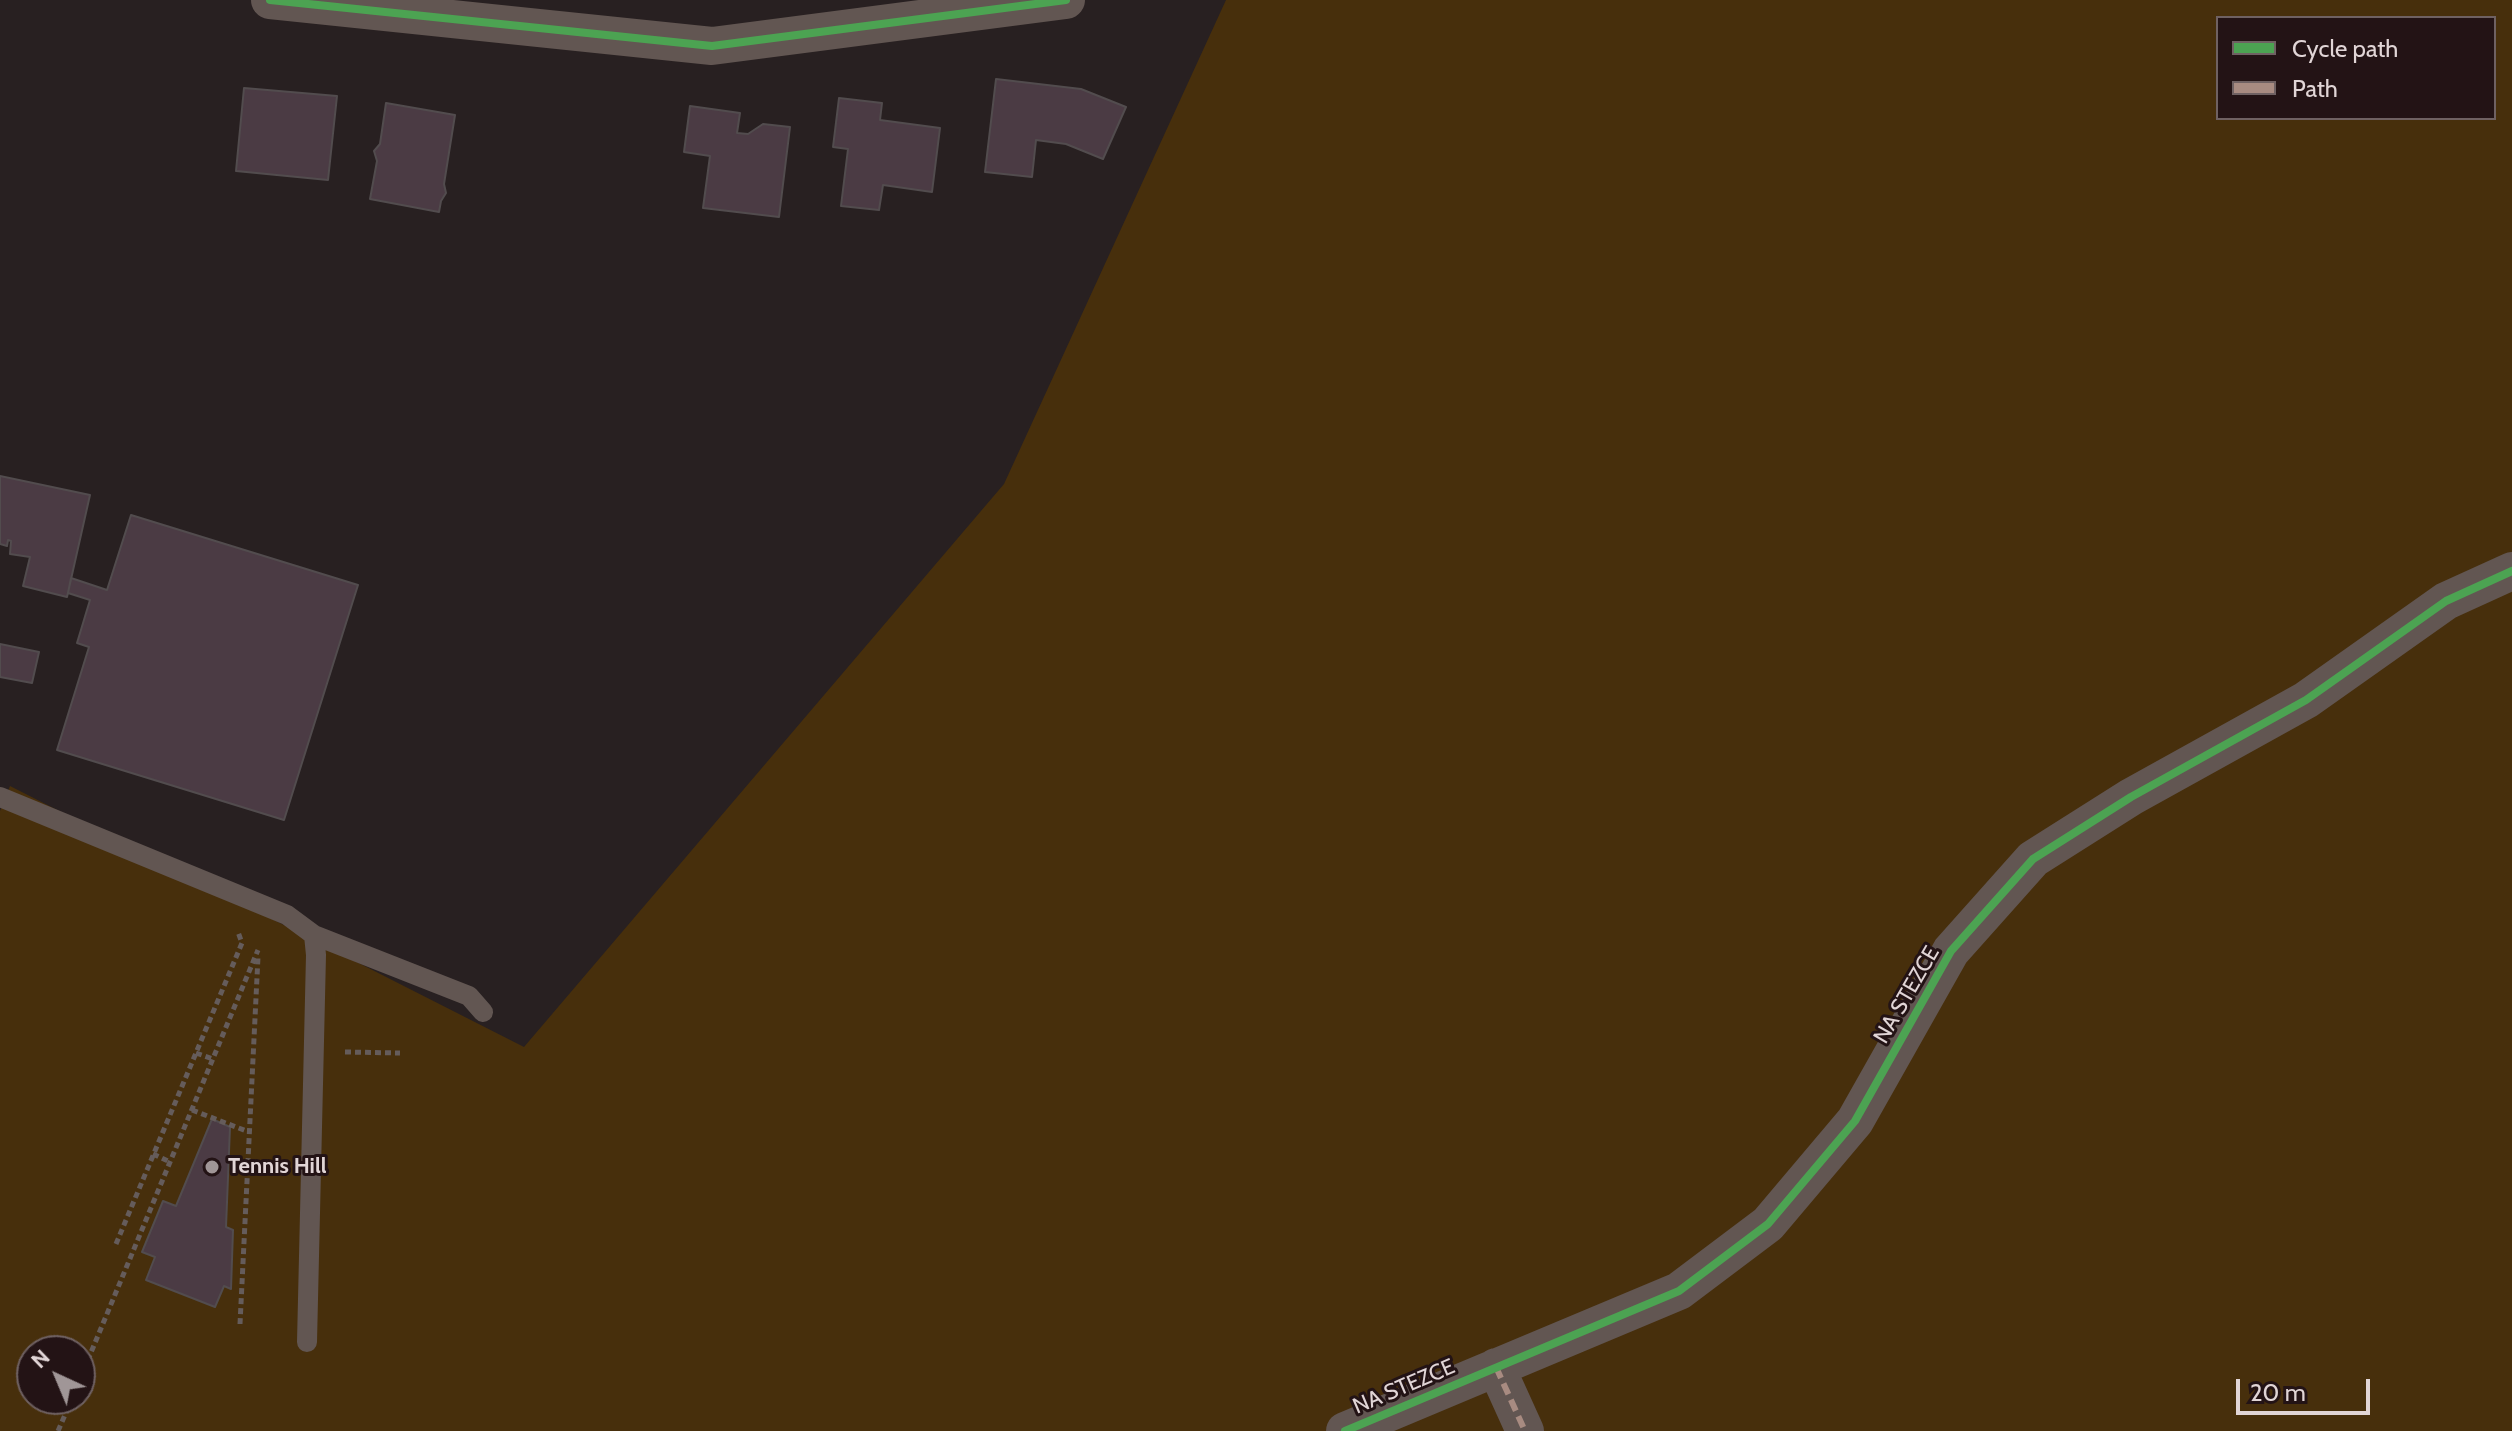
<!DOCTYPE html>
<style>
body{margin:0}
#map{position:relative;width:2512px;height:1431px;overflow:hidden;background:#282021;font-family:Cabin,sans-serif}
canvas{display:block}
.legend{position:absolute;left:2216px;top:16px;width:280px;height:104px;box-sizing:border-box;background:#231315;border:2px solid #6f6162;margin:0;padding:10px 14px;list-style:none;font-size:24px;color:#e1d5d6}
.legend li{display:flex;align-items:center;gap:16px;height:40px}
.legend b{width:40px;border:2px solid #6f6162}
.north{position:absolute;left:16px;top:1335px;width:80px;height:80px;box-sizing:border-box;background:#231315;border:2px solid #6f6162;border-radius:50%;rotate:316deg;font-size:22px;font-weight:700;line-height:32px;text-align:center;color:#e1d5d6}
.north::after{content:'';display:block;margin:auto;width:28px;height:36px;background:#a09697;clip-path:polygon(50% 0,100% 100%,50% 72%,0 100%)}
.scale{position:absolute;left:2236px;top:1379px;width:134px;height:36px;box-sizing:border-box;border:4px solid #e1d5d6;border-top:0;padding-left:10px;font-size:24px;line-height:28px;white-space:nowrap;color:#e1d5d6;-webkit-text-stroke:6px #231315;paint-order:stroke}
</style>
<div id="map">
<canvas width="2512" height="1431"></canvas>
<ul class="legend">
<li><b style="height:10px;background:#4ca352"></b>Cycle path</li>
<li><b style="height:10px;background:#a88b81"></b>Path</li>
</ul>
<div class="north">N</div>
<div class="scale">20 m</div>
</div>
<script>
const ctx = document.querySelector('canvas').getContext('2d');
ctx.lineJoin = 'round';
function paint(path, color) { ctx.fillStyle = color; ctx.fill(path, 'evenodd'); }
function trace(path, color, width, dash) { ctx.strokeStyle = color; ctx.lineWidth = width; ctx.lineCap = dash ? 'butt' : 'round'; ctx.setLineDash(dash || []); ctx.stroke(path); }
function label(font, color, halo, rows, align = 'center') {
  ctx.font = font + ' Cabin,sans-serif'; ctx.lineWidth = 6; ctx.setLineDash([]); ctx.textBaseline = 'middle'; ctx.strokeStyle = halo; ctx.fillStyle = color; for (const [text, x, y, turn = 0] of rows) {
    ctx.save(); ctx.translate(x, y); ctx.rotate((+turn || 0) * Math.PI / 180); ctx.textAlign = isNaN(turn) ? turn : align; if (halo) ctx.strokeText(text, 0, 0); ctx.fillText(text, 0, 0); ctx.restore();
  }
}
paint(new Path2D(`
 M1226,0H2512V1431H0V811L10,786L524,1047L1004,484ZM2218,18H2494V118H2218ZM32,1351H80V1399H32Z`), '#472f0c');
const building = new Path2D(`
 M996,79L1081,89L1126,107L1103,159L1066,144L1036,140L1032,177L985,172Z
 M244,88L337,96L328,180L236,171Z
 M839,98L882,103L880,120L940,128L932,192L883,185L879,210L841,206L848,149L833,147Z
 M386,103L455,115L444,184L446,193L441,201L439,212L370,199L377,161L374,151L380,144Z
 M690,106L740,113L737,133L748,134L763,124L790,127L779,217L703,208L710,156L684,152Z
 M0,476L90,495L67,597L23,586L30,557L10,554L11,541L8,540L7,546L0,544Z
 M131,515L358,585L284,820L57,750L89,647L77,643L90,600L68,593L71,578L107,590Z
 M0,644L39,652L32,683L0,677Z
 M212,1119L230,1127L226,1227L233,1230L231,1289L224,1286L215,1307L146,1280L155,1257L142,1252L163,1201L176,1206Z`);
paint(building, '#4b3b44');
trace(building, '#524c4e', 2);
trace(new Path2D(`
 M345,1052L400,1053
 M196,1053L213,1059
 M192,1110L249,1132
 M153,1154L170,1162
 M116,1244L242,943L238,932
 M240,1324L258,957
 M80,1379L258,950
 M58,1431L72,1399`), '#655c5b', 5, [6, 4]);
trace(new Path2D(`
 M0,797L287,915L314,935L316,955L307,1342
 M314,935L469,996L483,1012`), '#625652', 20);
trace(new Path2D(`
 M270,0L712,46L1066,0
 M1496,1367L1525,1431
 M1345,1431L1679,1291L1768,1224L1855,1121L1951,951L2033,859L2131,797L2306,700L2446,601L2512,571`), '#625652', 38);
trace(new Path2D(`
 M1496,1367L1525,1431`), '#a88b81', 6, [12, 6]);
trace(new Path2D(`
 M270,0L712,46L1066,0
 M1345,1431L1679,1291L1768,1224L1855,1121L1951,951L2033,859L2131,797L2306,700L2446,601L2512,571`), '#4ca352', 8);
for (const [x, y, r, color] of [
 [212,1167,8,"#a09697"]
]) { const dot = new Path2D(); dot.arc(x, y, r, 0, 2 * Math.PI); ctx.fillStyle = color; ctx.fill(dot); trace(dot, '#231315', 3); }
label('22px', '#e1d5d6', '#231315', [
 ["NA STEZCE",1907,995,-60],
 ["NA STEZCE",1404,1387,-23]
]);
label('bold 22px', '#e1d5d6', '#231315', [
 ["Tennis Hill",228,1167]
], 'left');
</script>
